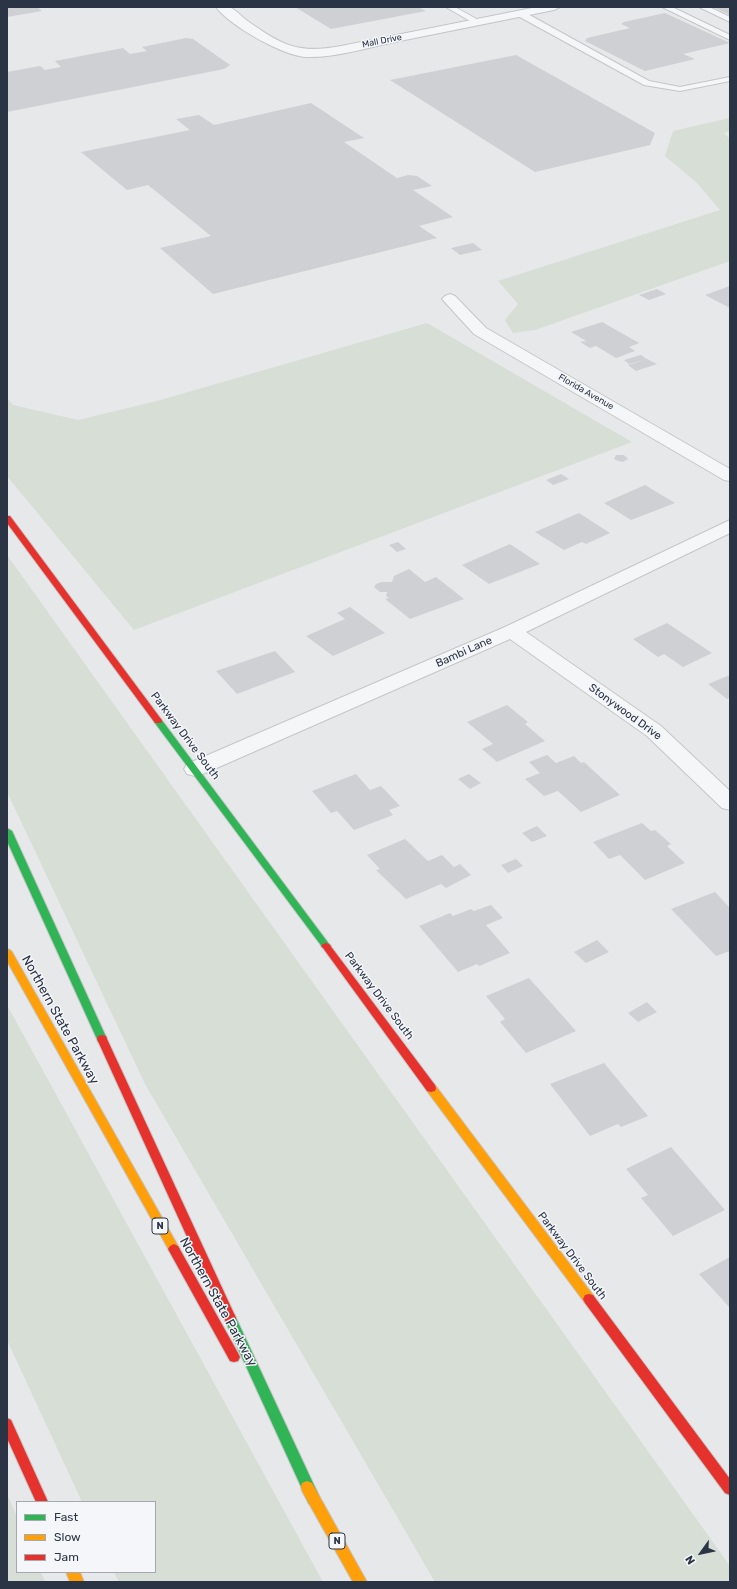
<!DOCTYPE html>
<style>
body{margin:0}
#map{position:relative;width:737px;height:1589px;overflow:hidden;background:#e6e8ea;font-family:Rubik,sans-serif}
canvas{display:block}
.frame{position:absolute;inset:0;border:8px solid #2b3445;pointer-events:none}
.legend{position:absolute;left:16px;top:1501px;width:140px;height:72px;box-sizing:border-box;background:#f4f6f9;border:1px solid #a4a8b1;margin:0;padding:5px 7px;list-style:none;font-size:12px;color:#2b3445}
.legend li{display:flex;align-items:center;gap:8px;height:20px}
.legend b{width:20px;border:1px solid #a4a8b1}
.north{position:absolute;left:681px;top:1533px;width:40px;height:40px;-webkit-text-stroke:3px #f4f6f9;paint-order:stroke;rotate:237deg;font-size:11px;font-weight:700;line-height:16px;text-align:center;color:#2b3445}
.north::after{content:'';display:block;margin:auto;width:14px;height:18px;background:#2b3445;clip-path:polygon(50% 0,100% 100%,50% 72%,0 100%)}
</style>
<div id="map">
<canvas width="737" height="1589"></canvas>
<div class="frame"></div>
<ul class="legend">
<li><b style="height:5px;background:#30b455"></b>Fast</li>
<li><b style="height:5px;background:#ff9f0a"></b>Slow</li>
<li><b style="height:5px;background:#e5322d"></b>Jam</li>
</ul>
<div class="north">N</div>
</div>
<script>
const ctx = document.querySelector('canvas').getContext('2d');
ctx.lineJoin = 'round';
function paint(path, color) { ctx.fillStyle = color; ctx.fill(path, 'evenodd'); }
function trace(path, color, width, dash) { ctx.strokeStyle = color; ctx.lineWidth = width; ctx.lineCap = dash ? 'butt' : 'round'; ctx.setLineDash(dash || []); ctx.stroke(path); }
function label(font, color, halo, rows, align = 'center') {
  ctx.font = font + ' Rubik,sans-serif'; ctx.lineWidth = 3; ctx.setLineDash([]); ctx.textBaseline = 'middle'; ctx.strokeStyle = halo; ctx.fillStyle = color; for (const [text, x, y, turn = 0] of rows) {
    ctx.save(); ctx.translate(x, y); ctx.rotate((+turn || 0) * Math.PI / 180); ctx.textAlign = isNaN(turn) ? turn : align; if (halo) ctx.strokeText(text, 0, 0); ctx.fillText(text, 0, 0); ctx.restore();
  }
}
paint(new Path2D(`
 M730,118V131L724,133L730,139V261L535,330L513,333L505,320L518,304L498,281L720,210L697,183L665,156L673,131Z
 M427,323L632,442L134,630L7,476V398L13,405L78,420L157,401Z
 M7,555L730,1566V1582H435L145,1084L8,794Z
 M7,1005L323,1582H119L114,1572H155V1502H82L7,1340Z
 M7,1494L17,1517V1572H41L45,1582H7Z`), '#d6ded6');
paint(new Path2D(`
 M7,7H37L42,11L7,17Z
 M295,7H418L426,11L331,29Z
 M713,7H730V15Z
 M665,13L730,43L683,54L695,59L645,71L585,41L587,38L630,28L621,24L624,22Z
 M186,38L193,39L230,65L224,69L7,112V72L40,66L45,70L61,67L55,61L123,48L130,54L147,51L142,47Z
 M516,55L655,133L650,145L535,172L390,80Z
 M311,103L364,138L344,142L397,178L408,175L417,176L432,186L413,190L453,217L419,226L437,238L213,294L160,248L211,236L148,185L127,190L81,152L190,130L176,119L199,115L214,125Z
 M473,243L482,250L460,255L451,248Z
 M730,286V308L705,295Z
 M657,289L666,294L649,300L639,295Z
 M602,322L639,343L629,347L635,351L616,358L596,346L590,348L580,342L586,341L571,332Z
 M641,355L647,359L629,364L624,360Z
 M647,359L657,364L636,371L628,365Z
 M616,455H624L628,459L623,462L618,461L614,459Z
 M561,474L569,479L553,485L546,480Z
 M645,485L675,503L631,520L604,503Z
 M579,513L610,533L586,544L582,542L564,550L535,532Z
 M398,542L406,549L397,552L389,545Z
 M510,544L540,564L489,584L462,565Z
 M409,569L425,582L436,577L464,599L410,619L385,599L389,598L386,596L387,592H380L374,587L376,584L382,582H392L394,576Z
 M350,607L385,633L333,656L306,636L345,619L337,613Z
 M667,623L712,653L683,667L664,654L658,657L633,639Z
 M275,651L295,672L237,694L216,671Z
 M730,675V698L727,699L708,684Z
 M507,705L528,722L525,724L545,741L497,762L482,749L493,744L467,722Z
 M547,755L556,763L574,756L581,763L584,762L620,795L581,812L558,791L544,796L525,779L540,773L529,762Z
 M356,774L370,790L381,786L400,806L389,810L393,815L354,830L337,811L331,813L312,791Z
 M469,774L481,783L470,789L458,779Z
 M642,823L651,831L655,830L671,844L667,846L685,863L645,880L620,855L609,859L593,842Z
 M537,826L547,836L532,842L522,833Z
 M405,839L428,861L442,855L454,867L460,864L471,875L446,888L441,884L406,899L376,870L380,869L367,855Z
 M516,859L523,866L508,873L501,865Z
 M715,892L730,908V951L716,956L671,909Z
 M491,905L503,918L486,925L510,953L479,966L477,964L458,972L419,926L450,913L453,916L471,909L474,911Z
 M597,940L609,952L586,963L574,952Z
 M529,978L576,1031L526,1053L500,1022L505,1019L486,996Z
 M647,1002L657,1012L638,1022L628,1013Z
 M604,1063L648,1116L621,1127L618,1124L590,1136L550,1084Z
 M671,1147L725,1210L673,1236L641,1198L648,1195L626,1169Z
 M730,1257V1308L699,1274Z`), '#ced0d3');
const lane = new Path2D(`
 M446,7H455L482,22L475,24Z
 M662,7H672L730,35V40Z
 M699,7H709L730,17V22Z
 M518,12H524L649,81L680,87L730,77V81L680,91L644,85L518,16Z`);
const street = new Path2D(`
 M216,7C220,7 226,6 229,7C235,9 243,18 249,22C283,46 299,54 341,46L537,7H560L554,10C499,21 444,32 390,43C363,49 333,58 305,57C282,55 230,26 216,7Z
 M450,294L455,296L486,328L730,469V481L724,480L474,334L442,299L445,296Z
 M730,520V533L526,632L661,726L730,791V810L722,808L647,736L510,639L203,774L195,776L187,774L184,769L187,764L505,627Z`);
const fast = new Path2D(`
 M158,718L161,719L329,944L331,946L329,948H323L155,723L154,721Z
 M7,828L12,831L107,1039L106,1042H98L97,1039L7,841Z
 M230,1313L234,1314L236,1318L319,1496L320,1500L319,1504L314,1506L309,1504L224,1318L226,1314Z`);
const slow = new Path2D(`
 M7,949L10,950L12,952L178,1246L180,1249L178,1252L174,1254L170,1252L7,961Z
 M431,1084L435,1085L593,1295L595,1299L593,1303L589,1304L585,1303L427,1091L426,1088L427,1085Z
 M307,1481L312,1483L367,1582H353L302,1491L301,1487L302,1483Z
 M66,1572H80L84,1582H70Z`);
const jam = new Path2D(`
 M7,516H10L161,719L162,721L161,723H155L7,523Z
 M326,943L329,944L435,1085L436,1088L435,1091L431,1092L427,1091L323,948L321,946L323,944Z
 M102,1035L106,1036L107,1039L236,1318L234,1322L230,1323L226,1322L224,1318L97,1039L98,1036Z
 M174,1244L178,1246L238,1353L240,1357L238,1361L234,1362L230,1361L168,1249L170,1246Z
 M589,1294L593,1295L730,1479V1495L725,1493L585,1303L583,1299L585,1295Z
 M7,1418L11,1420L48,1502H36L7,1438Z`);
trace(lane, '#c4c6c8', 2);
trace(street, '#c4c6c8', 2);
trace(fast, '#c4c6c8', 2);
trace(slow, '#c4c6c8', 2);
trace(jam, '#c4c6c8', 2);
paint(lane, '#f5f6f7');
paint(street, '#f5f6f7');
paint(fast, '#30b455');
paint(slow, '#ff9f0a');
paint(jam, '#e5322d');
label('9px', '#2b3445', '#f4f6f9', [
 ["Mall Drive",382,41,-11],
 ["Florida Avenue",586,392,30]
]);
for (const [x, y, w] of [
 [160,1226,16],
 [337,1541,16]
]) { const box = new Path2D(); box.roundRect(x - w / 2, y - 8, w, 16, 3); ctx.fillStyle = '#f4f6f9'; ctx.fill(box); trace(box, '#2b3445', 1); }
label('bold 10px', '#2b3445', null, [
 ["N",160,1226],
 ["N",337,1541]
]);
label('11px', '#2b3445', '#f4f6f9', [
 ["Bambi Lane",464,652,-24],
 ["Stonywood Drive",625,712,36],
 ["Parkway Drive South",185,736,53],
 ["Parkway Drive South",379,996,53],
 ["Parkway Drive South",572,1256,53]
]);
label('13px', '#2b3445', '#f4f6f9', [
 ["Northern State Parkway",60,1020,61],
 ["Northern State Parkway",218,1302,61]
]);
</script>
